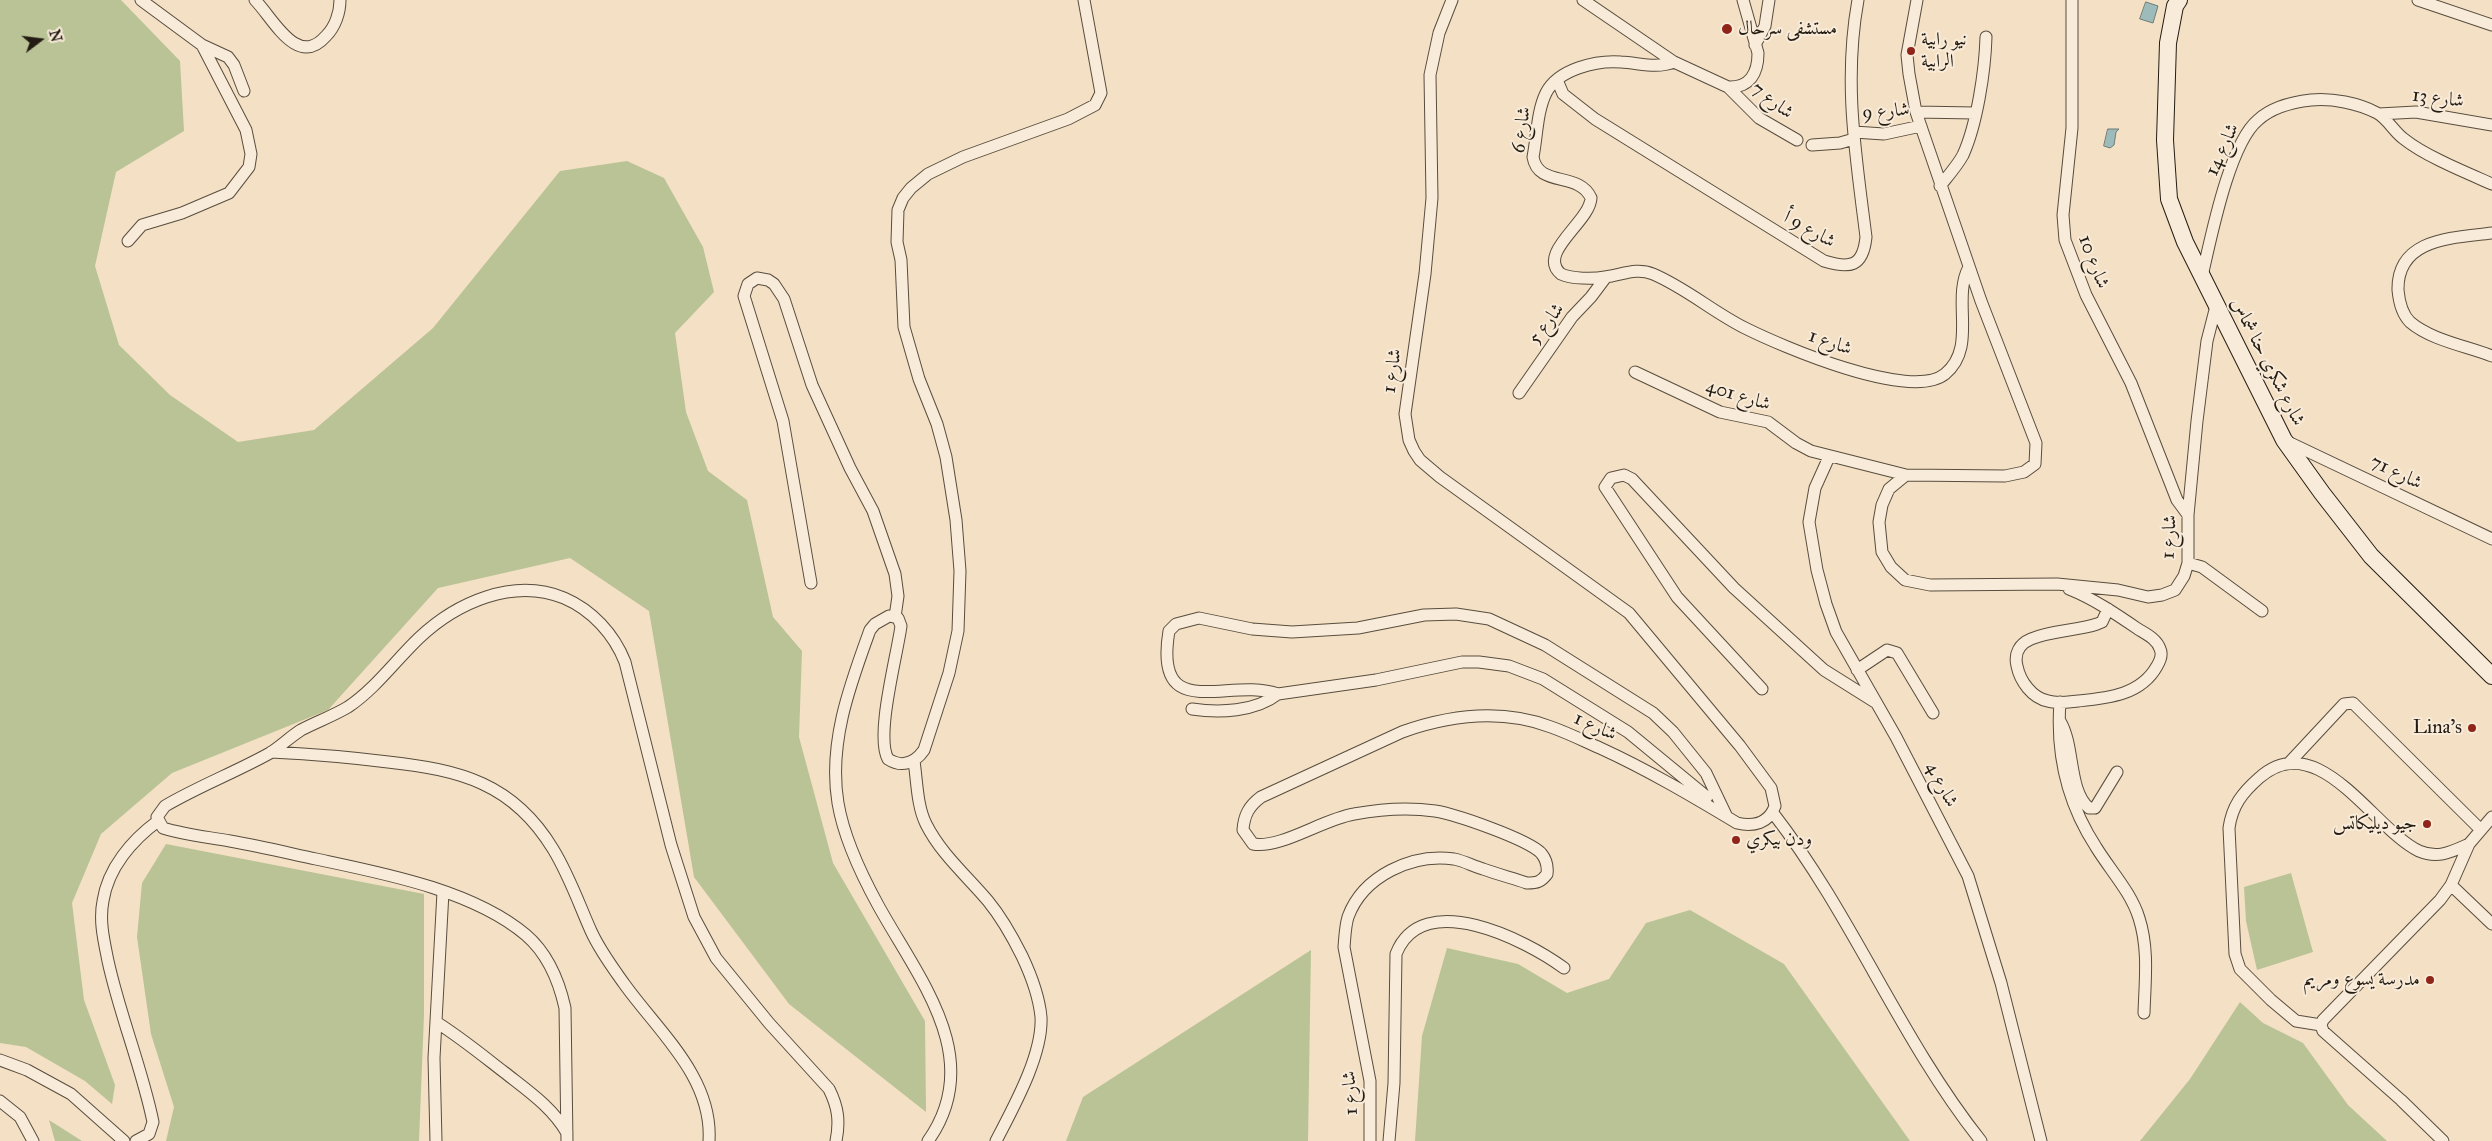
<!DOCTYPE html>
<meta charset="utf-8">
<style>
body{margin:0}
#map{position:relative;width:2492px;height:1141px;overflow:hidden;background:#f4e0c4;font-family:"IM FELL Great Primer",serif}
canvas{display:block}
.north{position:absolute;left:15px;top:15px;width:50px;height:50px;-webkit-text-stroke:4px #f8ebd9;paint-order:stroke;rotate:75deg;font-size:14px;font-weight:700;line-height:20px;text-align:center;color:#241c12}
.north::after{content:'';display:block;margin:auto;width:18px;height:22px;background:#241c12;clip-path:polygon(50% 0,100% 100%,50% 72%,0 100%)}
</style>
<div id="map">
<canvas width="2492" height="1141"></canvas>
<div class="north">N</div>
</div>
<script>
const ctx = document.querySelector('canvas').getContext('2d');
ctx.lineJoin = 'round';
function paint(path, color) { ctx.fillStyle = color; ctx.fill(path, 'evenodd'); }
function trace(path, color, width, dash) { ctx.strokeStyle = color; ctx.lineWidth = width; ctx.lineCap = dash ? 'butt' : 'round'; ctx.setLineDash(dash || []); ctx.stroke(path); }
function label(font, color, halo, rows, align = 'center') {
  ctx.font = font + ' "IM FELL Great Primer",Amiri,serif'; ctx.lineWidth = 4; ctx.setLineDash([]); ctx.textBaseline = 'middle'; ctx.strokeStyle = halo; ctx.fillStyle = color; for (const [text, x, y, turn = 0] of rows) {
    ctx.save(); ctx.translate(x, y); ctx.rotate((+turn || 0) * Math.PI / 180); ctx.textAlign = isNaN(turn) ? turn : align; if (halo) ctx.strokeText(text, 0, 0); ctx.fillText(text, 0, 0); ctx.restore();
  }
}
paint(new Path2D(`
 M0,0H121L180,61L184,131L116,172L95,266L119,345L170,395L238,442L314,430L433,328L560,171L627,161L664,178L703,247L714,292L675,333L686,412L708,471L747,500L773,617L802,651L799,737L833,863L925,1021L926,1112L789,1004L694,877L649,611L570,558L438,588L328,710L172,773L101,834L72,903L84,1000L115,1085L112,1104L85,1081L26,1047L0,1043Z
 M166,844L424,894V1015L419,1141H166L174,1107L151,1034L137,937L142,883Z
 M2291,873L2313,952L2257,970L2246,921L2244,887Z
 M1690,910L1784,964L1910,1141H1415L1422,1036L1447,948L1518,964L1567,993L1609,979L1646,923Z
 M1311,950L1308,1141H1066L1083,1097Z
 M2240,1002L2263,1023L2303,1043L2348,1105L2387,1141H2140L2190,1079Z
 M49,1120L82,1141H55Z`), '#b9c396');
const water = new Path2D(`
 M2146,2L2158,6L2153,23L2140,19Z
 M2108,129H2119L2116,132L2114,145L2110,148L2104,146Z`);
paint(water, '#9ebbbb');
trace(water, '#6d7b77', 1);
const street = new Path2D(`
 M141,0L202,45L228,57L234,65L244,91
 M255,0C273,18 297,69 326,36C335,27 340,13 340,0
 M1583,0L1674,62L1728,87C1750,88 1758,73 1758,53L1743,0
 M2072,0V128L2063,215L2065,240L2086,295L2131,383L2177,500L2188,515
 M2418,0L2492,25
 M1755,45L1765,26L1769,0
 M1674,62C1656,69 1640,63 1621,62C1597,60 1558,69 1546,93C1537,111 1537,137 1533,157C1538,188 1579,171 1591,198C1590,222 1536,253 1561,274C1571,279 1594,279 1605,277C1622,275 1636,267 1653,274C1686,288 1713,312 1745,328C1781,346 1911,402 1945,374C1978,347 1951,300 1969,267
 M1557,80L1563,94L1595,119L1824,261C1850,269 1863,267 1866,237C1856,156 1843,82 1858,0
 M1728,87L1759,118L1797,140
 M1916,112L1975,113
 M2379,114L2416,112L2492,125
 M1854,132L1884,134L1921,126
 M1812,145L1840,143L1854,139
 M1940,186C1948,176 1957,166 1963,155C1977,124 1985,71 1986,37
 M2492,233C2455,238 2397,237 2398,290C2399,301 2402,314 2410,322C2431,340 2466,346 2492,356
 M128,241L142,225L182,213L229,193L249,167L251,154L246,130L202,45
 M2202,276C2211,238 2229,144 2258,120C2272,107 2293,102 2311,100C2332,98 2358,103 2377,113C2388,119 2394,132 2404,139C2425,156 2467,173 2492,184
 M1635,372L1720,412L1768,422L1796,443L1811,451L1906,475L2005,476L2024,472L2035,464L2036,443L1981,301L1916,112L1909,74L1907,55L1917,0
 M1519,393L1572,317L1591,297L1606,277
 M2286,441L2492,539
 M1829,457L1815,488L1809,522L1817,570L1826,604L1836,632L1896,737L1968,876L2001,983L2041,1141
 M1906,475L1889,489L1882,505L1879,522L1882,552L1891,567L1905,580L1930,585L2057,584L2118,590L2148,597L2162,595L2175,590L2184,576L2188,563V515L2197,421L2207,341L2216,306
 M2188,563L2202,567L2262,611
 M811,583L783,421L744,296L748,284L757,278L768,280L774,284L784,299L812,385L850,468L873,511L895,574L898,596L895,617
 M2069,589C2094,599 2116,614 2138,629C2146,634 2157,639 2160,649C2163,655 2160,661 2157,666C2141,695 2108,698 2078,701C2068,702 2057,704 2048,701C2032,698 2020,681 2017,666C2014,654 2019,644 2031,639C2052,630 2076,631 2097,624L2102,622L2108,609
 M1857,670L1887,650L1897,653L1933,713
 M1762,689L1677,597L1605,487L1611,478L1624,475L1632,479L1734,588L1824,670L1875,702
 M1278,694C1229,676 1153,726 1169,631L1176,624L1199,618L1252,629L1292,632L1358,628L1424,615L1456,614L1489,619L1545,645L1653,713L1673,732L1706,773L1727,817
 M2060,702C2056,754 2068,804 2096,847C2110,870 2131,892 2139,918C2149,949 2145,981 2144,1013
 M1192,709C1219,713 1255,712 1278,694L1376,680L1462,662H1479L1509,666L1543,679L1628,732L1707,797
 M2060,721C2075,746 2068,790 2089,808H2095L2117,772
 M271,752C310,754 349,757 388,762C460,770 513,783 553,849C569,875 579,904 591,931C600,951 613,968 625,985C659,1032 713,1078 709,1141
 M914,761C917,781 917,806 926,824C941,854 967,876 988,901C1002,918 1012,936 1022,956C1031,975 1039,996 1041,1017C1043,1055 1013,1108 996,1141
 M2289,763L2344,704L2353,703L2481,830
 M1773,813C1853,916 1900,1039 1981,1141
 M2451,885L2492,924
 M436,1022C460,1037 482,1055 504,1072C528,1091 552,1107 567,1133
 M2321,1025L2296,1021L2271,1000L2240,969L2235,954L2229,828C2232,806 2242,793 2259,778C2318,725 2374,830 2419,851C2438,859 2451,852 2469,844
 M0,1060L27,1070L71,1094L124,1141
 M0,1101L20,1117L33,1141
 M136,1141L149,1134L153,1122C142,1068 120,1016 108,961C104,941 99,921 103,901C108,868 132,840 158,821
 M436,1141L434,1058L443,892
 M567,1141L565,1008C559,981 547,953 526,935C473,890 382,873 316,859C288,853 259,846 230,841C208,837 185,835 163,828L157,817L165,806C199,786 236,772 270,753C281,746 290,737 301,730C316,722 333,716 348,707C375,689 395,661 419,638C456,603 513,577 564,598C592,610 614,634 625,662L671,845L694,917L716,958L769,1023L829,1089C838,1107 840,1121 836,1141
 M928,1141C987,1058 918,978 878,905C861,874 844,839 838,803C828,743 850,685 870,630L875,624L889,616L898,618L901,626C897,656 875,736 888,759C902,768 915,763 924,750L949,673L958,631L960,571L956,520L946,457L937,424L919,379L904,327L901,260L897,242L898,210L903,198L911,188L928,174L963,157L1068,119L1095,105L1101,93L1084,0
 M1370,1141V1081L1344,947C1345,937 1345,927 1348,917C1363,876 1412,853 1454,859C1464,861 1473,866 1483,869C1497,874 1512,878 1527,883C1537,883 1541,882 1547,874C1548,866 1546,859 1541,853C1527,839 1455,814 1435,811C1408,807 1381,809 1354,814C1323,819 1281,849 1253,844L1243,830C1244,815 1249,806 1261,797L1402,732C1450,715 1503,709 1551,727C1568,733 1584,741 1600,748C1648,770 1692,796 1737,823C1754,827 1769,823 1775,806L1771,788L1740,746L1629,613L1440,477L1420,460L1414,451L1409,440L1405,414L1425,274L1432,198L1430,75L1439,33L1452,0
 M1389,1141L1394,1083L1396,954C1422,887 1526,940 1564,968
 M2443,1141L2401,1100L2323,1031L2321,1025L2323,1020L2440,900L2451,885L2469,844L2492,817`);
const secondary = new Path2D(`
 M2179,0L2175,6L2168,43L2165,140L2169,199L2185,242L2284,440L2322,493L2371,556L2492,676`);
trace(street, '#584d3e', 13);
trace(secondary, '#241c12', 18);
trace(street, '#f8ebd9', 11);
trace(secondary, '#f8ebd9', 16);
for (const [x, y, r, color] of [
 [1727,29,6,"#8f2418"],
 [1911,51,5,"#8f2418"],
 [2472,728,5,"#8f2418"],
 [2427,824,5,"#8f2418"],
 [1736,840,5,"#8f2418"],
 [2430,980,5,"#8f2418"]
]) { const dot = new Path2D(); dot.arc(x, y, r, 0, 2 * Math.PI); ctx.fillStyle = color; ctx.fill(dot); trace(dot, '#f8ebd9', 2); }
label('19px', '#241c12', '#f8ebd9', [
 ["مستشفى سرحال",1738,29],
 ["نيو رابية",1921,40],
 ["الرابية",1921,62],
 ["Lina's",2462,728,"right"],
 ["جيو ديليكاتس",2417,824,"right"],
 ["ودن بيكري",1746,840],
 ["مدرسة يسوع ومريم",2420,980,"right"]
], 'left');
label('19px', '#241c12', '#f8ebd9', [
 ["شارع 13",2438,99,7],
 ["شارع 7",1772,101,38],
 ["شارع 9",1886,112,-5],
 ["شارع 6",1522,130,-82],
 ["شارع 14",2223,150,-66],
 ["شارع 9 أ",1809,230,29],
 ["شارع 10",2093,262,69],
 ["شارع 5",1547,324,-53],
 ["شارع 1",1830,343,19],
 ["شارع شكري حنا شماس",2267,362,63],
 ["شارع 1",1393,371,-82],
 ["شارع 401",1738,396,17],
 ["شارع 71",2396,473,26],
 ["شارع 1",2170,537,-87],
 ["شارع 1",1595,727,24],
 ["شارع 4",1941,785,62],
 ["شارع 1",1351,1093,-93]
]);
</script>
